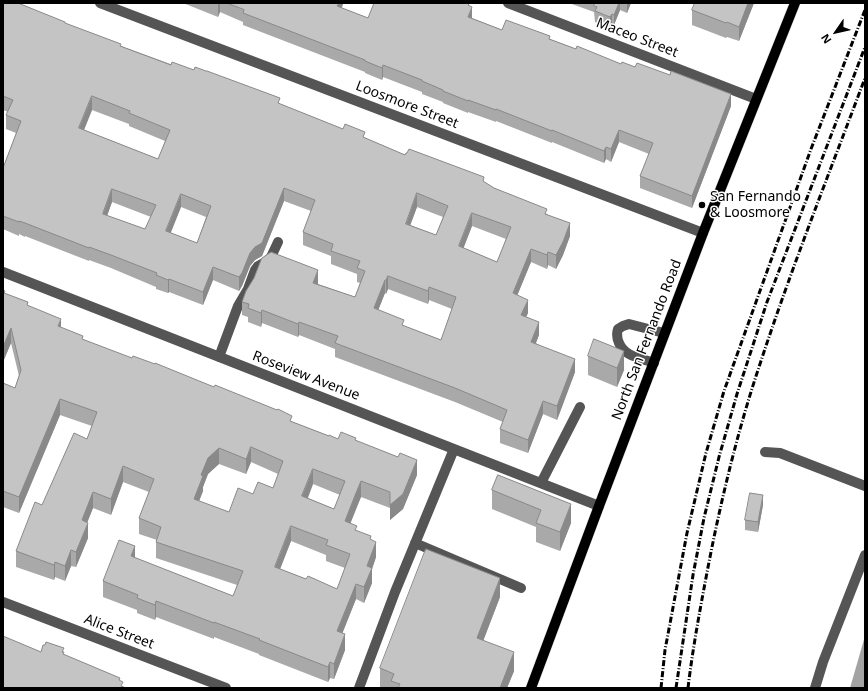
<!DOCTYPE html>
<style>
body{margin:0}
#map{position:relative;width:868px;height:691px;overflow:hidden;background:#fff;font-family:"Noto Sans",sans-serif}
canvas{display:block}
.frame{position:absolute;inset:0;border:4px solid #000;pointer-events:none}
.north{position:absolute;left:816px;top:12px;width:40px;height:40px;-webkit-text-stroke:3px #fff;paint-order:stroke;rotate:236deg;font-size:11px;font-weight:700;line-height:16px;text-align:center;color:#000}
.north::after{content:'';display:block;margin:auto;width:14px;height:18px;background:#000;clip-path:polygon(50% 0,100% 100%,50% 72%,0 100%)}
</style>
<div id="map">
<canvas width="868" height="691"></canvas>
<div class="frame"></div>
<div class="north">N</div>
</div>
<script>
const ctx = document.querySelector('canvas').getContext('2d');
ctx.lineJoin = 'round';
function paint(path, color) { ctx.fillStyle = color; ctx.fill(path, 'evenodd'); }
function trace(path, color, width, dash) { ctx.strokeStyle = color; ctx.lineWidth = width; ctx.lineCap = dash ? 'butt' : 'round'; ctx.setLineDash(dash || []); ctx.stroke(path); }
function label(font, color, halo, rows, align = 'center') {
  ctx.font = font + ' "Noto Sans",sans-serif'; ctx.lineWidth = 3; ctx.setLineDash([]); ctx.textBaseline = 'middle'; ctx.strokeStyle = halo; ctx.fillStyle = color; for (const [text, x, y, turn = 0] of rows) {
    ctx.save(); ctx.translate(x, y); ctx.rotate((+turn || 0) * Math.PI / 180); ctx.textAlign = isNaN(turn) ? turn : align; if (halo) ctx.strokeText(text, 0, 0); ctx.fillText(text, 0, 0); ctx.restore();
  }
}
paint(new Path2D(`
 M865,636V688H850Z`), '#a3a3a3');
const major = new Path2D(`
 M531,688L599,506L703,233L795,3`);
trace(major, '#dbdbdb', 11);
trace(new Path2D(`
 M100,3L703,233
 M508,3L756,99
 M3,272L599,506
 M219,357L238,306L248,289L255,270L258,266L267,261L271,257L278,242
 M654,363C646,360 636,358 629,354C620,349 615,338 618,329L623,326L629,324L664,333
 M765,452L780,453L865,486
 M541,483L580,407
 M415,543L521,588
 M3,602L226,688
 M359,688L395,592L454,449
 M815,688L823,662L865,555`), '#555', 10);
trace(major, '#000', 10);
trace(new Path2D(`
 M661,688L665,650L687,533L706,453L724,391L811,149L865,10
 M676,688L693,575L704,518L719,457L737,394L767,302L865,47
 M688,688C693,646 701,604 709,562C722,496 738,430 759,367C791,269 829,174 865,78`), '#000', 3, [6, 2, 1, 2]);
paint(new Path2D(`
 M3,3L65,23L121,46L280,104L365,138L405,155L484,182L494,188L547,214L570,236L563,255L556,269L548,265L547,269L531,262L517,295L528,313L526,317L539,335L536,343L575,372L557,420L543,414L528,453L500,443V429L503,422L455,402L335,357V349L299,335L298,337L262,323L261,327L248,322V317L242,315V302L318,283V284L355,297L360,283L357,282V274L331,264V256L303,245V232L311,211L284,201L262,256L255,260L250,266L242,286L239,291L213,280L203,305L169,292L168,293L156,289V287L111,268L89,260V261L25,236V237L19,234V236L3,229V168L16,133L6,129V115L8,112L3,110ZM92,110L129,124V126L165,141L158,159L84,130ZM112,202L151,217L145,229L107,216ZM181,207L206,217L197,243L170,233ZM417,207L443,217L436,235L410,225ZM472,226L506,239L497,262L463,248ZM388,289L428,304L429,300L452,309L441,340L404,326L378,310L385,293L386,294Z
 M183,3H343L342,8L368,18L469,6L472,18L502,30L550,39L576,49L621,64L731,106L692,208L640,188V176L649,154L619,142L611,162L606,159L604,163L552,142V143L496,121V122L468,112V113L443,103V102L422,94V92L383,77L382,80L365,73V72L243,25V22L220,12L218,17Z
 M569,3H631L627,13L620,10L614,25L612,24L610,28L595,22L594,12Z
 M754,3L739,41L727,37L726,38L692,25V10Z
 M3,290L5,293L28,306L61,328L83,340L329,436L338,439L356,441L417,475L403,509L390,520V508L361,497L356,508L350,523L357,531L371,540L376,557L372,569V583L364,603L356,599L342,633L345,650L334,679L330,678L328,682L259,655V654L214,637V639L156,617L155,620L137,613V610L103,597V581L135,558L233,596L237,585L156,558V542L157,540L139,534V518L149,492L123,482L111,515L93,508L87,522L88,538L76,567L71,566L65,581L55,577L54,580L16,567V551L42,505L87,439L92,426L60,415L19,513L3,507V383L15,388L19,376L11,343L3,362ZM251,462L278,474L273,488L253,494L229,512L199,501L203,491V487L208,474L219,464L246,474ZM313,484L340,495L334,509L308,498ZM291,541L326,555V561L345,568L337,589L306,579L280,569Z
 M588,356L624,370L617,387L588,375Z
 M498,475L571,523L560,551L536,542V527L492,509V490Z
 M763,505L758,532L745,530V520Z
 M500,597L483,641L514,671L507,688H384L380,687V668Z`), '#a9a9a9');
paint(new Path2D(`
 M218,3H220V12L218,17Z
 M339,3H343V4L337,19V6Z
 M619,3H620V10L614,25V15Z
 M627,3H631L627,13Z
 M748,3H754L739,41V27Z
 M469,4V15L472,7V19L468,29V5Z
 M612,14V24L610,28V17Z
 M383,65V77L382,80V68Z
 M731,94V106L692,208V196Z
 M92,96V110L79,142V128Z
 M619,130V142L611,162V149Z
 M606,147V159L604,163V151Z
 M284,188V201L262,256L255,260L250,266L242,286L239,291V277L250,253Z
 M112,189V202L103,227V214Z
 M417,193V207L406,237V224Z
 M181,194V207L166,245V231Z
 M472,213V226L459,260V246Z
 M570,223V236L563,255L556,269V255Z
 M531,249V262L513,306V293Z
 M548,252V265L547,269V255Z
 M213,267V280L203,305V292Z
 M318,270V283L313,296V283Z
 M388,276V289L386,294V280Z
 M169,279V292L168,293V280Z
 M385,280V293L374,321V308Z
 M429,287V300L428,304V291Z
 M528,300V313L521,328V315Z
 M262,310V323L261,327V313Z
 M61,319V334L58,326Z
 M299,322V335L298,337V324Z
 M539,322V335L531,355V342Z
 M11,328V343L3,362V347Z
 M624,351V370L617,387V368Z
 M575,359V372L557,420V406Z
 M60,399V415L19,513V497Z
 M543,401V414L528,453V440Z
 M251,447V462L246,474V459Z
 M219,448V464L208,474L203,487V491L194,514V499L201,475L208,458Z
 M417,460V475L403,509L390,520V505Z
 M123,466V482L111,515V499Z
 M313,469V484L302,512V496Z
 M361,481V497L345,537V521Z
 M93,492V508L82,536V520Z
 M763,495V505L758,532V522Z
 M571,504V523L560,551V532Z
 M88,523V538L76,567V552Z
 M291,526V541L275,582V567Z
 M376,542V557L372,569V583L364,603V587L367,566Z
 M135,546V562L131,556Z
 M71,550V566L65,581V566Z
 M55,562V577L54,580V565Z
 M500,578V597L477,657V638Z
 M356,584V599L337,647V631Z
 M156,601V617L155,620V605Z
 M345,634V650L334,679V664Z
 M514,652V671L507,688H500Z
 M330,662V678L328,682V667Z`), '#898989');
const building = new Path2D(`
 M3,3H18L65,22V23L121,44L120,46L171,65L172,62L194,70L195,67L206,71H207L280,98L278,103L343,129L345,124L365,132L363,137L405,155L406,153H407L409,149L484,177L483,181L494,188L547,209L545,214L570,223L563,242L556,255L548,252L547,255L531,249L513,293L528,300L521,315L539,322L531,342L575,359L557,406L543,401L528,440L500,429L507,410L455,388L335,343L338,336L299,322L298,324L262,310L261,313L248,308L249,304L242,302L246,291L254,278L261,260L262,258L271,252L318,270L313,283L355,297L365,271L357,268L360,261L331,251L333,244L303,232L315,200L284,188L262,243L255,247L250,253L242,273L239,277L213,267L203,292L169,279L168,280L156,275L157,273L111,255L89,247V248L25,223L19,221V222L3,216V168L21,121L6,115L13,100L3,96ZM92,96L130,111L129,113L170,130L158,159L79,128ZM112,189L156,205L145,229L103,214ZM417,193L448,206L436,235L406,224ZM181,194L211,206L197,243L166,231ZM472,213L511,227L497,262L459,246ZM388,276L428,291L429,287L456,297L441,340L402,325L404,320L374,308L385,280H386Z
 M227,3H339L337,6L368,18L374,3H467L469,4L468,5L472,7L468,17L502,30L506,20L550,36L549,39L576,49L577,46L621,64L622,62L635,67L637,63L670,75L671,71L731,94L692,196L640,176L653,143L619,130L611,149L606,147L604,151L552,130V131L496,109V110L468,100V101L443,91V90L422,81V80L383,65L382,68L365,61V60L243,13L244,10Z
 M595,3H619L614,15L612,14L610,17L595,11L597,7L594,6Z
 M695,3H748L739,27L727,22L726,23L692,10Z
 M3,290L5,291L4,293L28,302L27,305L61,319L58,326L83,336L82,339L132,358L133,356L155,364V363L214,387L215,385L277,410L278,409L292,416L290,421L329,436V435L338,439L341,432L356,438L355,440L398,457L400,453L417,460L403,494L390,505V492L361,481L356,493L345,521L357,526L355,530L371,536L370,539L376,542L367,566L372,568L364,587L356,584L337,631L345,634L334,664L330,662L328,667L259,640L260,639L214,622V623L156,601L155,605L137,598L138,595L103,581L119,540L135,546L131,556L233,596L243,571L156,542L161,527L139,518L154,479L123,466L111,499L93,492L82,520L88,523L76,552L71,550L65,566L55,562L54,565L16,551L35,502L42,505L74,433L87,439L97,412L60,399L19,497L3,491V383L15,388L21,370L11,328L3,347ZM251,447L283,461L273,488L258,482L253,494L238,488L229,512L194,499L203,476L201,475L208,458L219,448L246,459ZM313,469L345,481L334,509L302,496ZM291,526L328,540L326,545L350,554L337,589L308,576L306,579L275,567Z
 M594,339L624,351L617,368L588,356Z
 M498,475L571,504L560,532L536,523L541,510L492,490Z
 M750,493L763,495L758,522L745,520Z
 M426,549L500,578L477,638L514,652L500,688H398L400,684L391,681L394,674L380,668Z
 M3,636L41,652L43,645H45L46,642L64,648L62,652H64L63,654L120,678L119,680L123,682L121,686L126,688H3Z`);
paint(building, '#c4c4c4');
trace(building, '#898989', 1);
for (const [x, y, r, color] of [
 [702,205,4,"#000"]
]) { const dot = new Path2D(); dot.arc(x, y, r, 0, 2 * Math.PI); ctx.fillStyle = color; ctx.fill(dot); trace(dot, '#fff', 1.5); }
label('14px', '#000', '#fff', [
 ["Maceo Street",637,38,21],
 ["Loosmore Street",407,105,21],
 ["North San Fernando Road",647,340,-69],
 ["Roseview Avenue",306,376,21],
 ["Alice Street",119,632,21]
]);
label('14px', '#000', '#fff', [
 ["San Fernando",710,197],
 ["& Loosmore",710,213]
], 'left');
</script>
